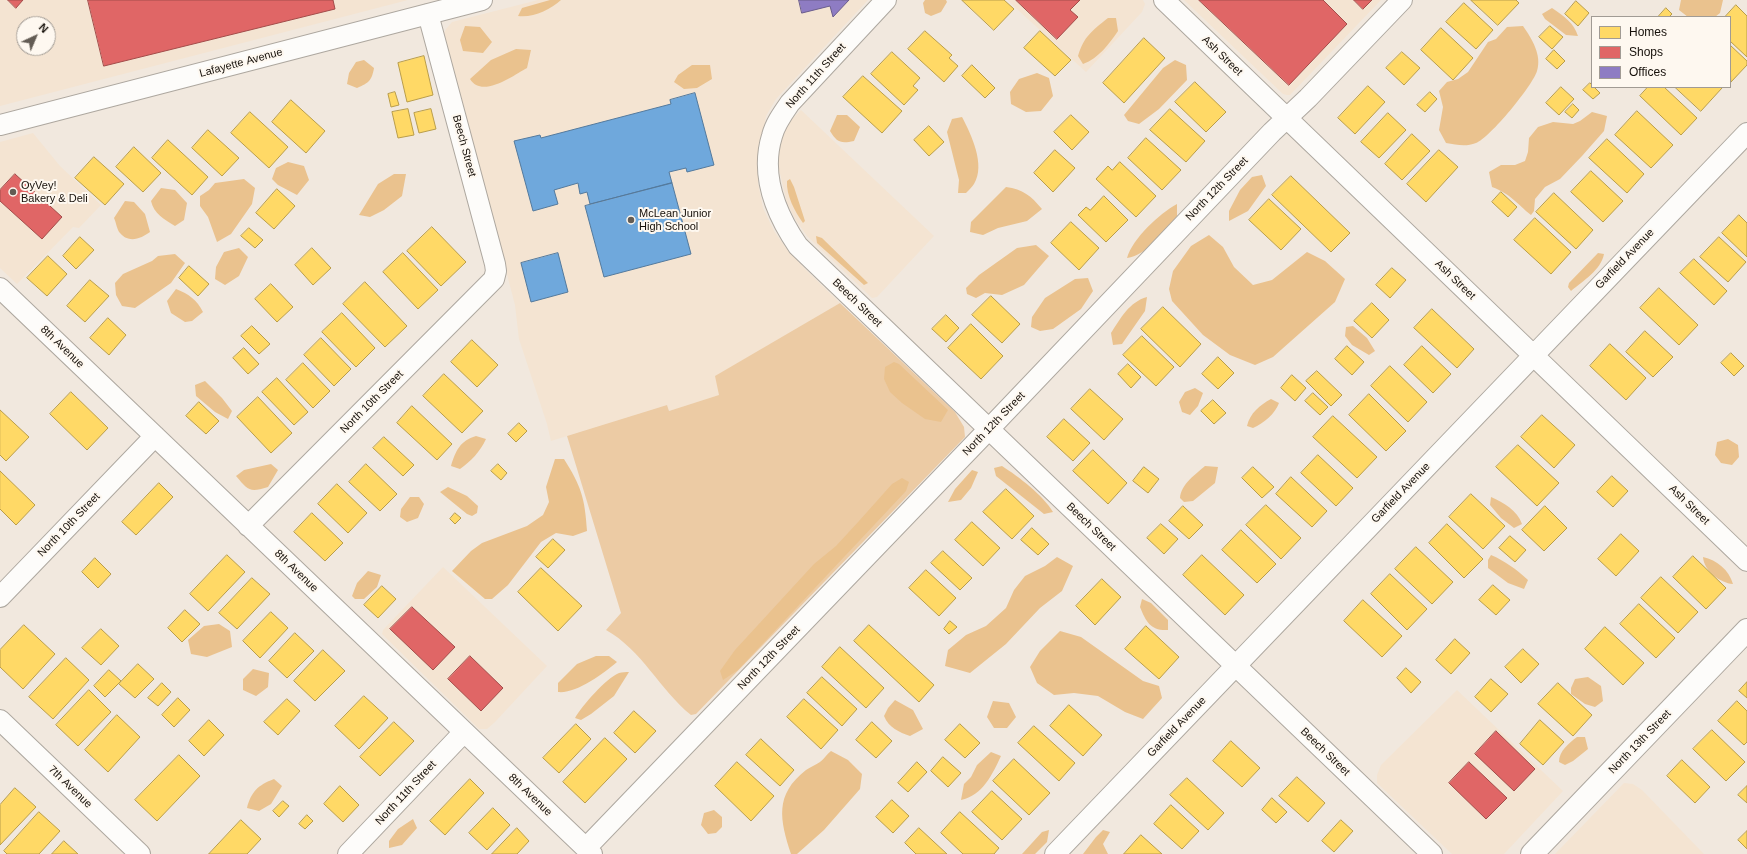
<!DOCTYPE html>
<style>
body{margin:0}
#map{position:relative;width:1747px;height:854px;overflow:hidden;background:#f1e8de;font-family:Arial,sans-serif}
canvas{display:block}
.legend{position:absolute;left:1591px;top:16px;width:140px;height:72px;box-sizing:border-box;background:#fef8f0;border:1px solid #a19b94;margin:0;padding:5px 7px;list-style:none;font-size:12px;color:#16100a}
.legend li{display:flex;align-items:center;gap:8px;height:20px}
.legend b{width:20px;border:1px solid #a19b94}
.north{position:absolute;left:16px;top:16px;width:40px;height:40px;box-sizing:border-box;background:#fef8f0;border:1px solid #a19b94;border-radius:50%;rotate:44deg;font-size:11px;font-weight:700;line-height:16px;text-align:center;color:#16100a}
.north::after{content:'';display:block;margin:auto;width:14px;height:18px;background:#635c54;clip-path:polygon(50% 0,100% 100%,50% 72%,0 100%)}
</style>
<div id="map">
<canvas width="1747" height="854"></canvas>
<ul class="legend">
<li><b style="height:11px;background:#ffd966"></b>Homes</li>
<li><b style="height:11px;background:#e06666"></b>Shops</li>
<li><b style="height:11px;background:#8e7cc3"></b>Offices</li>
</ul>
<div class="north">N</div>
</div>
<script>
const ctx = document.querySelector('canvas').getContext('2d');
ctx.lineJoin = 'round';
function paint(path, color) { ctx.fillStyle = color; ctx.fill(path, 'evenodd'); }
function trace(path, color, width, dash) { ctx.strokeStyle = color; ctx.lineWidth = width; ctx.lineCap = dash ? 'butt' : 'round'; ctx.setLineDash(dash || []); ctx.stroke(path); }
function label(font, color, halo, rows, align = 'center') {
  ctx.font = font + ' Arial,sans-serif'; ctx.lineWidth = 4; ctx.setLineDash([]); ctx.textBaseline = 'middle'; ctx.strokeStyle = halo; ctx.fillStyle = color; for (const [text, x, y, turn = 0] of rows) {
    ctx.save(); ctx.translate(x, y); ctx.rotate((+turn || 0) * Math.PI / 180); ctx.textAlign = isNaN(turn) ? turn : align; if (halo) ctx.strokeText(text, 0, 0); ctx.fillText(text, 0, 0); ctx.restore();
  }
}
paint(new Path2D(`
 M0,0H408L0,106ZM24,24H48V48H24Z
 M538,0H868L776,99L766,116L758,162V183L763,208L774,231L786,248L805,269L840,303L716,376L720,395L669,411L667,405L551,441L547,424L519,339L515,305L444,33L446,29L452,22Z
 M1007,0H1143L1145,4L1142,12L1086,72Z
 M1184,0H1381L1290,95H1287L1283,94Z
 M801,110L934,236L877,297L872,298L807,236L795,219L787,203L778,165L779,146L785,126Z
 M33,133L60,166L101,205L79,228L73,227L17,284L0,268V142Z
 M443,567L547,666L495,722L487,729H479L382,634L383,630Z
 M1457,690L1563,791L1504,854H1452L1377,783V775L1381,765Z
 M1624,783L1633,784L1642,790L1704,854H1555Z`), '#f4e4d2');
paint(new Path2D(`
 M840,303L955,412L964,427L965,437L696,714L691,715C660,690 642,650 606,630L621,613L567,436L667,405L669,411L719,395L715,376Z`), '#eccba4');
paint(new Path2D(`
 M550,0H561C550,10 533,18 518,16L522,8Z
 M925,0H946L947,2L941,12L931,16L925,13L923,3Z
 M1681,0H1723L1720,13L1715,17H1688L1679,10Z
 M1552,8C1564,16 1574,23 1578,36L1566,35L1545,19L1542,14Z
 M1108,18H1116L1118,31C1109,44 1099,58 1083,64L1078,56C1084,36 1092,31 1108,18Z
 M465,26L480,27L492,42L483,53L463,51L460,40Z
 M1523,26C1532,39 1542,55 1537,71C1533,85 1490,138 1476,143C1466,147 1457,145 1446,143L1439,130L1443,107L1439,91L1447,82L1458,79L1468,72L1488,42L1496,39L1507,27Z
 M516,49L531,50L527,68C514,75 482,99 470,79L491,60Z
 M364,60L374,68C372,80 369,83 357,88L347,84L349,73L356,62Z
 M1175,60L1186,65L1187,80L1159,109L1139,124L1128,121L1124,115L1163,68Z
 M692,65H710L712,79L697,88L684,89L674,82L678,75Z
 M1037,73L1049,78L1053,96L1041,111L1026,112L1011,104L1010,92L1019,79Z
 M1592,112L1607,116L1604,131L1582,156L1560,179L1545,187L1535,199L1534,211L1531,215C1516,203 1511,194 1492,187L1489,172L1501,165H1515L1525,161L1528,152L1529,138L1538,127L1553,122L1573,124L1580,121Z
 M837,115H847L860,127L854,141C840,144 837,142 830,131Z
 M962,117C971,134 986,165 974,184C972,187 969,190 966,193H958L959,180L947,132L952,119Z
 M288,162L304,166L309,180L297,195L278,185L272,179L276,168Z
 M394,174H406L402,196L384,210L370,217L359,215L378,184Z
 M1262,175L1266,186L1248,211L1229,221V211L1240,190L1252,177Z
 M244,179L255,188L252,204L231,234L217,242L208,217L200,206V196L209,190L215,183Z
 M790,179L794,187L805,221L803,223C795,212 786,195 787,181Z
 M1006,187C1023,189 1031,196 1042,209L1027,221L998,228L983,235L970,232L971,222Z
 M161,188L175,190L187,203L184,220L175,226C164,219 154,214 151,201Z
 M125,201L134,202L145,214L150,232C142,238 129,244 120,233C117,230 116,222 114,218Z
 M1177,204V216C1164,231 1148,255 1127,258C1133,238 1159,214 1177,204Z
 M1209,235L1223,247L1234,267L1253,285L1272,280L1307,252L1325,261L1345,279L1335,302L1273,357L1255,365L1230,355L1203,335L1172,301L1169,289L1173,271L1191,246Z
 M816,236L822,238L868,283L864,285L817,243Z
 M1036,245L1049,256L1024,285L1002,295L985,293L976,298L967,294L966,288L979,275L1017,248Z
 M239,248L248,257L239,276L225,285L215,279L216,267L224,252Z
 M1598,253L1604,254C1601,270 1583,281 1571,291L1568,287L1569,283Z
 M175,254L185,263L171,283L135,308L122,306L116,295L115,283L123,274L152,261L158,256Z
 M1088,278L1093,291L1081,309L1053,329L1040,331L1031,327L1032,317L1045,298L1075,279Z
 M176,289C189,294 197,300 203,312L192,321L185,322L171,313L167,301Z
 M1147,297L1145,311L1122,344L1113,345L1111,333C1121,318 1129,302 1147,297Z
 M1353,326L1367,338L1375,351L1369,355L1352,345L1345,336L1346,327Z
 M894,362L899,364L948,410L941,422L925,419L902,403L890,392L884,379L885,367Z
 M205,381L222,398L232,411L228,419L215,412L196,396L195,385Z
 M1195,388L1203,393L1198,406L1190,415L1182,412L1179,402L1185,392Z
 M1271,399L1279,403C1275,414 1264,423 1253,428L1247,426C1250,413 1260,405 1271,399Z
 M476,436L486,439C480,452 471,461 460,469L451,466C456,450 460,441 476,436Z
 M1728,439L1738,445L1739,457L1732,465L1721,463L1715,455L1717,442Z
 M555,459H564C581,486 585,498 587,531L573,536L556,533L541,542L508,585L492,599H485L452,571L471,551L482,543L527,526L543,515L549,502L546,487Z
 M271,464L278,470L268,487C249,493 248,490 236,476L244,470Z
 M1002,466C1019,477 1043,495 1053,512L1044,514L996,476L994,468Z
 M1205,466L1218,467L1215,483L1193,501L1184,502L1180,498C1181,484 1196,474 1205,466Z
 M972,470L978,472L971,488L961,500L948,502L955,489Z
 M902,478L909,482L906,491L738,670L723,680L720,671L735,650L814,564L836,546L859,521L892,484Z
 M448,487L467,496L478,506L477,513L472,516L467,514L440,492Z
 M410,497H419L424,504L418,518L407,522L400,517L401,509Z
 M1491,497C1504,503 1517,510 1522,524L1514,528L1501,518L1490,505Z
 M1491,555C1505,561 1516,569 1528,580L1524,589L1508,583L1488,568V560Z
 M1057,557L1073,566L1062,591L1040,608L1006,644L970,673L945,666L948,650L966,635L986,626L1006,608L1014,590L1025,576L1045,566Z
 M1703,557C1717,560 1729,570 1733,584C1720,583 1704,571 1703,557Z
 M368,571L381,575L377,587L364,599H355L352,596L357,583Z
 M1142,599L1151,603L1168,620V630C1151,631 1146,622 1140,607Z
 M219,624L230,631L232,647L207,657L191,654L188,640L204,626Z
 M1060,631L1081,637L1143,681L1159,686L1162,698L1143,719L1125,712L1098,696L1074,693L1054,695L1037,683L1030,667L1040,651Z
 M596,656H609L617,662C603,674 576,694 558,692V683L577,664Z
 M253,669L269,673L268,687L256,696L243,690V679Z
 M629,672L614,696L591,714L581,720L575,718C582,706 606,678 619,673C622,672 626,672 629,672Z
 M1588,677L1601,686L1603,701L1595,707L1585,704L1571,694V688L1575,679Z
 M895,700L913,710L923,729L910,736C899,732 889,728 884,716L888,708Z
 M993,701L1009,703L1016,717L1007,728H994L987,717Z
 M1577,737H1585L1588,749L1573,761L1565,765L1559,762C1559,751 1569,743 1577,737Z
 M831,751L848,760L862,774L860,789L824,830L797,854H791C780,820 774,795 806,770C810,767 816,765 820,762C824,759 827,754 831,751Z
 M991,752L1001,756C992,775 983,795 961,800L964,784L971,777L977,765Z
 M274,779L282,786L271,804L259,811L247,808C251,792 258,785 274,779Z
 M714,810L722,817V827L716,833L708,834L701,825L704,813Z
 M413,819L417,828L402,845L389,848V841L398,829Z
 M1049,830L1047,842L1035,854H1022L1042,832Z
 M1103,830L1110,832L1103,844L1108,854H1083L1096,837Z`), '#eac28e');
const homes = new Path2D(`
 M962,0H1004L1014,9L994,30Z
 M1471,0H1516L1519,3L1498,25Z
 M1576,1L1589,13L1578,26L1565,14Z
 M1464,3L1493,30L1476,49L1446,22Z
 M1736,5L1747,16V57L1730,41V17H1725Z
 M1666,8L1672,14L1669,17H1658Z
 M1550,26L1563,37L1552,49L1539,37Z
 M1441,28L1473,58L1453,80L1421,50Z
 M925,31L952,55L949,58L958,66L944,82L908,49Z
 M1040,31L1071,60L1055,76L1024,48Z
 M1144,38L1165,58L1124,103L1103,83Z
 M1730,45L1747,61V65L1731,82Z
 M1554,50L1565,61L1557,69L1546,59Z
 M892,52L920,78L913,86L918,90L904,105L871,74Z
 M1402,52L1420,68L1404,85L1386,68Z
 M424,56L433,95L407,102L398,63Z
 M972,65L995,88L985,98L962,76Z
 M863,76L902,111L882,133L843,97Z
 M1195,82L1226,112L1206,132L1175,102Z
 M1590,83L1600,93L1593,99L1583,90Z
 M1368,86L1385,102L1355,134L1338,118Z
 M1561,87L1574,99L1559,115L1546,103Z
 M1648,87H1664L1697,118L1681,135L1640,96Z
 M1675,87H1721L1722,88L1701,111Z
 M395,92L399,105L391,107L388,94Z
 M1430,92L1437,99L1425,112L1417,105Z
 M291,100L325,131L306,153L272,122Z
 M1573,104L1579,110L1572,118L1565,112Z
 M408,109L414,135L398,138L392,112Z
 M431,109L436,129L419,133L414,113Z
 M1170,109L1205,141L1186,162L1150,130Z
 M1637,111L1673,145L1651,168L1615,135Z
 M250,112L288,147L269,168L231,133Z
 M1388,113L1406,130L1379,158L1361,142Z
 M1071,115L1089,132L1072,150L1054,132Z
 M929,126L944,142L929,156L914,140Z
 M208,130L239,158L222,176L192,148Z
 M1412,134L1430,151L1402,180L1385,164Z
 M1146,138L1181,170L1162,190L1128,158Z
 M1607,139L1644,174L1627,193L1589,158Z
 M168,140L208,177L192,195L152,158Z
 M134,147L161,173L143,192L116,167Z
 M1055,150L1075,168L1053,192L1034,173Z
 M1439,150L1458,167L1426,202L1407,184Z
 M94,157L124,184L105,205L75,178Z
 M1120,162L1156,196L1136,217L1096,179L1108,166L1112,170Z
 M1591,171L1623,201L1603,222L1571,192Z
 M1291,176L1350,233L1331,252L1272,195Z
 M277,189L295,206L274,229L256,213Z
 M1501,192L1517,207L1508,217L1492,202Z
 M1554,193L1593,230L1576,249L1536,212Z
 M1104,196L1128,220L1106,242L1078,215L1086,207L1090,210Z
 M1269,199L1301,229L1281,250L1249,220Z
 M1739,215L1747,223V257L1722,233Z
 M1535,218L1571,252L1551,274L1514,240Z
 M1071,222L1099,248L1079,270L1051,243Z
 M432,227L466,262L441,286L407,251Z
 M249,228L263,240L255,248L241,236Z
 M80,237L94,250L76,269L63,256Z
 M1719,237L1746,262L1728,282L1700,257Z
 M312,248L331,268L313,285L295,265Z
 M403,253L438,290L418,309L383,272Z
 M48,256L67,274L47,296L27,278Z
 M1694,259L1727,291L1714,305L1680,273Z
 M189,266L209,284L198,296L179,278Z
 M1392,268L1406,280L1390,298L1376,285Z
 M90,280L109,296L85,322L67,306Z
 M365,282L407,326L385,347L343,304Z
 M271,284L293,307L277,322L255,299Z
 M1659,288L1698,325L1679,345L1640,308Z
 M991,296L1020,324L1002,343L972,315Z
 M1372,303L1389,320L1372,338L1354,321Z
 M1163,307L1201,344L1180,367L1141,329Z
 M1432,309L1474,349L1457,368L1414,328Z
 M342,313L375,348L356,367L322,332Z
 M946,315L959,328L946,342L932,329Z
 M108,318L126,335L109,355L90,338Z
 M971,324L1003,356L981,379L948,348Z
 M252,326L270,344L259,354L241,336Z
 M1645,331L1673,357L1653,377L1626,352Z
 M1142,336L1174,367L1156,386L1123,355Z
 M321,338L351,369L334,386L304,355Z
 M472,340L498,365L477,387L451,362Z
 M1610,344L1646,378L1626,400L1590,366Z
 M1347,346L1364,362L1352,375L1335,359Z
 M1422,346L1451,374L1433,393L1404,365Z
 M244,348L259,364L248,374L233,358Z
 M1731,353L1744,366L1734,376L1721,363Z
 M1218,357L1234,373L1218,389L1202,374Z
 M303,363L330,391L313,408L286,380Z
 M1128,364L1141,377L1131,388L1118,374Z
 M1390,366L1427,402L1408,422L1371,386Z
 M1317,371L1342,395L1331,406L1306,381Z
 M444,374L483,411L462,433L423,396Z
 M1292,375L1306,388L1295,401L1281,388Z
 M277,378L308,412L294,425L262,392Z
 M1090,389L1123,419L1104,440L1071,409Z
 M71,392L108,428L87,450L50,414Z
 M1313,393L1328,407L1320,415L1305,401Z
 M1369,394L1406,431L1386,451L1349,415Z
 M258,397L292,433L271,453L237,417Z
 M1213,400L1226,413L1214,424L1201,411Z
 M199,402L219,421L206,434L186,416Z
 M412,406L452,444L437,460L397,423Z
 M0,410L29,437L6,461L0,455Z
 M1542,415L1575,445L1554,468L1521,437Z
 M1333,416L1377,457L1357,478L1313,437Z
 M1064,419L1090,443L1073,461L1047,437Z
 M519,423L527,431L516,442L508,434Z
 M384,437L414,465L403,476L373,448Z
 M1518,445L1559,483L1537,506L1496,467Z
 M1093,450L1127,483L1108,504L1073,471Z
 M1318,455L1353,488L1336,506L1301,473Z
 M366,464L397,494L380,511L349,482Z
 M498,464L507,473L501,480L491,471Z
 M1144,467L1159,479L1148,493L1133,481Z
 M1253,467L1274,487L1262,498L1242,478Z
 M0,471L35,505L16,525L0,509Z
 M1612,476L1628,491L1613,507L1597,492Z
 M1291,477L1327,511L1312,527L1276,494Z
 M159,483L173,497L136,535L122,522Z
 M337,484L367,513L348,533L318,504Z
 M1006,489L1034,516L1012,539L983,512Z
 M1471,494L1505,526L1483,549L1449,517Z
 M1266,505L1301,538L1281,559L1246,525Z
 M1183,506L1203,525L1189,539L1169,521Z
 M1545,506L1567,528L1544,551L1522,530Z
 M312,513L343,543L325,561L294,532Z
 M455,513L461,518L455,524L450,519Z
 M972,522L1000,548L983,566L955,540Z
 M1161,524L1178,539L1164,554L1147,538Z
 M1447,524L1483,559L1464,578L1429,543Z
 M1032,528L1049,544L1038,555L1021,540Z
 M1241,530L1276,564L1257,583L1222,550Z
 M1621,534L1639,551L1616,576L1598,559Z
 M1510,536L1526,550L1515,562L1499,548Z
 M553,539L565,550L548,568L536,557Z
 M1416,547L1453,582L1432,604L1395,569Z
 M943,551L972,578L960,590L931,563Z
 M227,555L245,572L208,611L190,594Z
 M1202,555L1244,595L1225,615L1183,575Z
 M1693,556L1726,588L1706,609L1673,577Z
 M95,558L111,574L98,588L82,572Z
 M541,568L582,606L558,631L518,592Z
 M926,570L956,598L939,616L909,588Z
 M1390,574L1427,609L1407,630L1371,594Z
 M1661,577L1698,612L1678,633L1641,598Z
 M252,578L270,594L237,629L219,613Z
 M1102,579L1121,597L1095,625L1076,606Z
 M1493,585L1510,600L1496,615L1479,600Z
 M382,586L396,599L378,618L364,605Z
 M1363,600L1402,636L1382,657L1344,621Z
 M1639,604L1675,638L1656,658L1620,624Z
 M185,610L200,624L182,642L168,628Z
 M271,612L288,628L260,658L243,641Z
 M950,621L957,627L949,634L944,629Z
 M24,625L55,654L23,689L0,667V650Z
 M869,625L934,685L919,702L854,641Z
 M1146,626L1179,657L1159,679L1125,649Z
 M1605,627L1644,663L1623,685L1585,649Z
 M101,629L119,646L101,665L82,648Z
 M295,633L314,651L287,678L269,661Z
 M1455,639L1470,653L1451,674L1436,660Z
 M840,647L884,688L866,708L822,667Z
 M1523,649L1539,664L1521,683L1505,667Z
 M323,650L345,671L315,701L294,681Z
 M66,658L89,680L53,719L29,697Z
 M138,664L154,679L135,698L119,684Z
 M1406,668L1421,682L1411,693L1397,678Z
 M109,670L121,681L105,697L94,686Z
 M822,677L857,709L842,726L807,693Z
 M1491,679L1508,694L1491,712L1475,697Z
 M1747,682V698L1739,691Z
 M162,683L171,692L158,706L148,698Z
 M1558,683L1592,715L1573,736L1538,704Z
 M89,690L111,712L78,746L56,725Z
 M364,696L388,718L359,749L335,726Z
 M178,698L190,710L174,727L162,715Z
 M287,699L300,711L278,735L264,722Z
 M804,699L838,730L821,749L787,717Z
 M1737,701L1747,711V742L1744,745L1718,721Z
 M1069,705L1102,735L1083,756L1050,726Z
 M634,711L656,731L635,753L614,733Z
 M117,715L140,737L108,772L85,750Z
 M209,720L224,735L204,756L189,741Z
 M1540,720L1564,742L1543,765L1520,744Z
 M394,722L414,741L380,776L360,757Z
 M872,722L892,741L876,758L856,740Z
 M576,724L591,739L559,773L543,758Z
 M960,724L980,743L965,758L945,740Z
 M1034,726L1075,763L1059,781L1018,743Z
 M1712,730L1745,762L1726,781L1693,749Z
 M605,738L627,759L585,803L563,782Z
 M761,739L794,770L780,786L746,755Z
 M1231,741L1260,768L1242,787L1213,761Z
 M179,755L200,776L157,821L135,800Z
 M943,757L961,773L948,787L931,771Z
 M1014,759L1050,793L1029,815L993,781Z
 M1682,760L1710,787L1695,803L1667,776Z
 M737,762L774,796L751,821L715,786Z
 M917,762L927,772L908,792L898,783Z
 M1297,777L1325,803L1308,822L1279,796Z
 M1187,778L1224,813L1208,830L1170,795Z
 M470,779L484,793L445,835L430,821Z
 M340,786L359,805L343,822L324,804Z
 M1747,786V803L1738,795Z
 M15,788L36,807L0,845V805Z
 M992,791L1022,819L1002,840L972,812Z
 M1272,798L1287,812L1276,823L1262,810Z
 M892,800L909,816L893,833L876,817Z
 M283,801L289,806L279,817L273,811Z
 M1171,805L1199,831L1182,849L1154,824Z
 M493,808L510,825L487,850L469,833Z
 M39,812L60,831L39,854H7L4,851Z
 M960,812L999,848L994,854H963L941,833Z
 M307,815L313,821L305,829L299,824Z
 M241,820L261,839L247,854H209Z
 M1341,820L1353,831L1334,852L1322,841Z
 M517,828L529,841L517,854H492Z
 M919,828L947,854H916L905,843Z
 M1747,831V849L1738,840Z
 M1141,835L1162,854H1124Z
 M64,841L78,854H52Z`);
paint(homes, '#ffd966');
trace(homes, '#b99d4a', 1);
const shops = new Path2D(`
 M8,0H23L16,8Z
 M88,0H333L335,9L104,66Z
 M1016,0H1080L1070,10L1078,17L1057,39Z
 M1199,0H1323L1347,24L1289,85Z
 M1354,0H1372L1363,9Z
 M15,174L62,217L42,239L0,201V190Z
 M412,607L455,647L433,670L390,629Z
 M470,656L503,688L481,711L448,679Z
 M1496,731L1535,769L1514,791L1475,754Z
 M1469,762L1507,798L1486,819L1449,783Z`);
paint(shops, '#e06666');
trace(shops, '#a34c4a', 1);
const offices = new Path2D(`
 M799,0H849L833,17L830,6L802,13Z`);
paint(offices, '#8e7cc3');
trace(offices, '#6a5c8c', 1);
const schools = new Path2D(`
 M695,93L714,165L687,172L686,168L669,172L672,183L590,204L587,192L580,194L578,183L554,190L558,204L533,211L514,141L540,135L541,138L671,104L670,100Z
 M672,183L691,254L604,277L585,206Z
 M558,253L568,292L531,302L521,263Z`);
paint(schools, '#6fa8dc');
trace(schools, '#547a9d', 1);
const minor = new Path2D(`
 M886,0L790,103C783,113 775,124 772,136C760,175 776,214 798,246L1432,854
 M1164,0L1747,561
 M0,125L482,0
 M0,288L592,854
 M248,526L494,279L496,271L495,264L428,14
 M0,597L155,436
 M0,720L140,854
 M586,848L989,429L1272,132L1308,98L1402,0
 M348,854L464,732
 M1055,854L1747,133`);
const major = new Path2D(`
 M1532,854L1747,630`);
trace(minor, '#ada79f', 22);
trace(major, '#ada79f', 24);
trace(minor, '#fdfcfa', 20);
trace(major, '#fdfcfa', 22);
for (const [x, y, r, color] of [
 [13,192,4,"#635c54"],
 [631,220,4,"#635c54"]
]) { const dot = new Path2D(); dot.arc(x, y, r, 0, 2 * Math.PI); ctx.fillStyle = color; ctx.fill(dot); trace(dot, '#fef8f0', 1.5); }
label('11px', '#16100a', '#fef8f0', [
 ["Ash Street",1222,56,44],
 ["Lafayette Avenue",241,63,-15],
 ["North 11th Street",816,76,-48],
 ["Beech Street",464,146,75],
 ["North 12th Street",1217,189,-46],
 ["Garfield Avenue",1625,259,-46],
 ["Ash Street",1455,280,44],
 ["Beech Street",857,303,44],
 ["8th Avenue",62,347,44],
 ["North 10th Street",372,402,-45],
 ["North 12th Street",994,424,-46],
 ["Garfield Avenue",1401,493,-46],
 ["Ash Street",1689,505,44],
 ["North 10th Street",69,525,-46],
 ["Beech Street",1091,527,44],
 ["8th Avenue",296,571,44],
 ["North 12th Street",769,658,-46],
 ["Garfield Avenue",1177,727,-46],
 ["North 13th Street",1640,742,-46],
 ["Beech Street",1325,752,44],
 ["7th Avenue",70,787,44],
 ["North 11th Street",406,793,-47],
 ["8th Avenue",530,795,44]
]);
label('11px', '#16100a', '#fef8f0', [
 ["OyVey!",21,186],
 ["Bakery & Deli",21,199],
 ["McLean Junior",639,214],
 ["High School",639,227]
], 'left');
</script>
